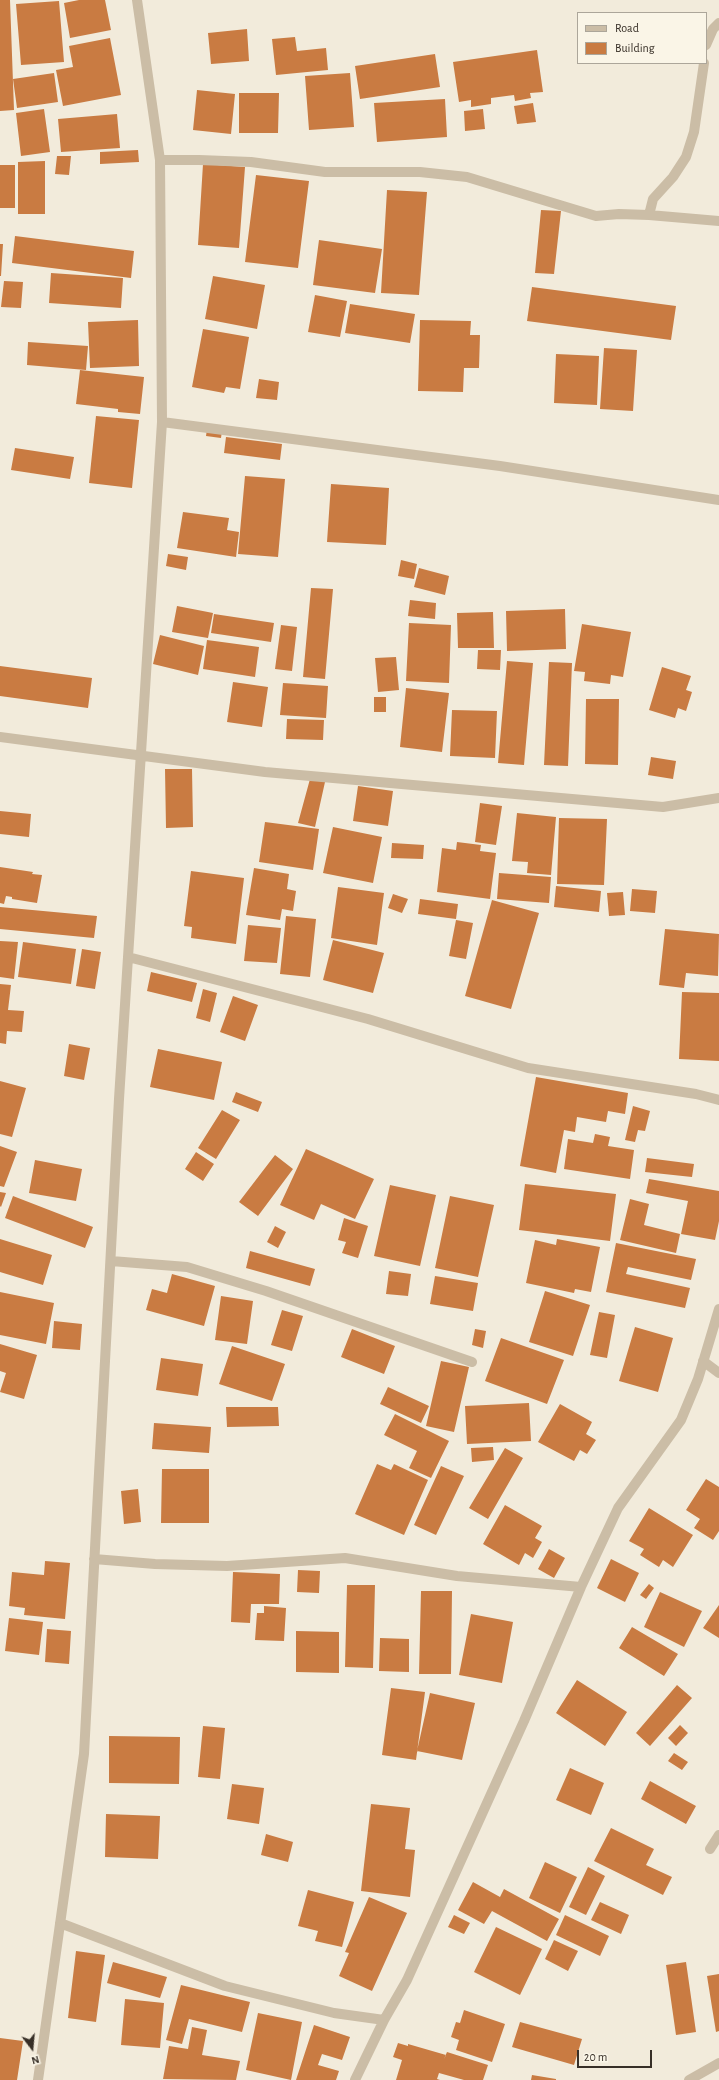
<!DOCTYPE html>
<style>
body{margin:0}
#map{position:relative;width:719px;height:2080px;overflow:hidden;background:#f2ebdb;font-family:"Alegreya Sans",sans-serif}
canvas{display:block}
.legend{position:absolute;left:577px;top:12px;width:130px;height:52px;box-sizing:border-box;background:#faf5e7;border:1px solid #aca69a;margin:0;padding:5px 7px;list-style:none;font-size:12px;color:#372f27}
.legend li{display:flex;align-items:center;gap:8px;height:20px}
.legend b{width:20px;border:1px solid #aca69a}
.north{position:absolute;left:12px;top:2028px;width:40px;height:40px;-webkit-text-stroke:3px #faf5e7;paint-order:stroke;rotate:164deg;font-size:11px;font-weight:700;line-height:16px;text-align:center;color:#372f27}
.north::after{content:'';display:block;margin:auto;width:14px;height:18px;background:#372f27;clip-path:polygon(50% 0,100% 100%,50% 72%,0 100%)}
.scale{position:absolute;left:577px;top:2050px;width:75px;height:18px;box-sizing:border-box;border:2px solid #372f27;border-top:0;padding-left:5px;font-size:12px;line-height:14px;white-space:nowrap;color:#372f27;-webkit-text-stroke:3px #faf5e7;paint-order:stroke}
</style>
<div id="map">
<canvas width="719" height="2080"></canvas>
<ul class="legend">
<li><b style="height:5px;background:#cbbda6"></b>Road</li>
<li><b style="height:11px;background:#c97b42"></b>Building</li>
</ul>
<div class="north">N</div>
<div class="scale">20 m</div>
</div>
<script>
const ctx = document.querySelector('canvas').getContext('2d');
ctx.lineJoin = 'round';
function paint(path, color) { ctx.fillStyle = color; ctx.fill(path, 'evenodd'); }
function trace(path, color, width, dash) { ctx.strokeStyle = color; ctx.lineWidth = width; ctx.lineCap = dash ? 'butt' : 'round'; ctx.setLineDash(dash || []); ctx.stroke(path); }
paint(new Path2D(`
 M0,0H10L14,110L0,111Z
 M79,0H105L111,30L70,38L64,3Z
 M59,1L64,62L21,65L16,4Z
 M247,29L249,61L211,64L208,33Z
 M295,37L297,51L326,48L328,70L276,75L272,39Z
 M110,38L121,95L63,106L56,70L73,67L69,46Z
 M537,50L543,92L530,93L531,98L515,101L514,95L491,98V104L471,107V100L459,102L453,62Z
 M435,54L440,87L360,99L355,66Z
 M54,73L58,102L17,108L13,79Z
 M350,73L354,127L309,130L305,76Z
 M197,90L235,94L231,134L193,130Z
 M239,93H279L278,133H239Z
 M445,99L447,137L377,142L374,103Z
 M533,103L536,122L517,124L514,106Z
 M44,109L50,152L21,156L16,113Z
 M483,109L485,129L465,131L464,111Z
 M117,114L120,148L61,152L58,119Z
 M138,150L139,162L100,164V152Z
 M57,156H71L69,175L55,174Z
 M45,161V214H18V162Z
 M203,164L245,167L239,248L198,245Z
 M0,165H15V208H0Z
 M256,175L309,181L298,268L245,262Z
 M387,190L427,192L419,295L381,293Z
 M541,210L561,211L554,274L535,273Z
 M15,236L134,251L131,278L12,263Z
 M319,240L382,249L375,293L313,285Z
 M0,244H3L1,276H0Z
 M51,273L123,278L121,308L49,303Z
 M213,276L265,285L257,329L205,319Z
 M4,281L23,282L21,308L1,307Z
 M532,287L676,306L671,340L527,321Z
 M315,295L347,301L340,337L308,332Z
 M350,304L415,314L410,343L345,333Z
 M138,320L139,366L90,368L88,322Z
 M420,320L471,321L470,335H480L479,368H464L463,392L418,391Z
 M203,329L249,337L240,389L226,387L224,393L192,387Z
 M28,342L88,346L86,370L27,365Z
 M604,348L637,350L633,411L600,409Z
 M556,354L599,356L597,405L554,403Z
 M80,370L144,377L140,414L118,412V409L76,404Z
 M259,379L279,382L277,400L256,398Z
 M96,416L139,420L132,488L89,483Z
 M207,429L222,431L221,438L206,436Z
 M226,437L282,444L280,460L224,453Z
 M15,448L74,457L70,479L11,470Z
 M245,476L285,479L278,557L238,554Z
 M331,484L389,488L386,545L327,542Z
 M183,512L229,518L227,530L239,532L236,557L177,548Z
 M168,554L188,557L186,570L166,566Z
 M401,560L417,564L414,579L398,576Z
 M419,568L449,576L445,595L414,587Z
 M311,588L333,589L325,679L303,677Z
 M410,600L436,603L435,619L408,616Z
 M177,606L213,613L208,638L172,632Z
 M565,609L566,649L507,651L506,611Z
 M493,612L494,648H458L457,613Z
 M214,614L274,623L271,642L211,633Z
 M409,623L451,625L449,683L406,681Z
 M582,624L631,632L623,677L611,675L610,684L584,681L585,672L574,671Z
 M281,625L297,627L292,671L275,669Z
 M160,635L204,646L198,675L153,664Z
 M207,640L259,647L255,677L203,669Z
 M478,650H501L500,670L477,669Z
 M396,657L399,690L378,692L375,658Z
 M507,661L533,663L524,765L498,763Z
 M549,662L572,663L568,766L544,765Z
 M0,666L92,678L88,708L0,696Z
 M662,667L691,676L686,690L692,692L686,711L678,708L675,718L649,710Z
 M233,682L268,687L262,727L227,722Z
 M283,683L328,686L326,718L280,715Z
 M406,688L449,693L442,752L400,747Z
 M374,697H386V712H374Z
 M586,699H619L618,765L585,764Z
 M452,710L497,711L495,758L450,756Z
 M287,719L324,720L323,740L286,739Z
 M651,757L676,761L673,779L648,775Z
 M165,769H192L193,827L166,828Z
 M310,779L325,782L315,827L298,823Z
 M358,786L393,791L388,826L353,821Z
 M480,803L502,806L496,845L475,842Z
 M0,811L31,814L29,837L0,834Z
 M517,813L556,817L551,875L527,873L528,862L512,861Z
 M559,818L607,819L604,885L557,884Z
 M265,822L319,829L313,870L259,862Z
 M333,827L382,837L373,883L323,873Z
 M457,842L481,845L480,851L496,853L490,899L437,892L442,848L456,850Z
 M392,843L424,845L423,859L391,858Z
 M0,867L33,872L32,874L42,875L37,903L12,899V897L6,896L4,904L0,903Z
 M254,868L289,874L287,889L296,891L293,911L282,909L280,920L246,915Z
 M191,871L244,878L236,944L191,938L192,927L184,926Z
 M499,873L551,877L549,903L497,899Z
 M556,886L601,891L599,912L554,907Z
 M338,887L384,893L377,945L331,938Z
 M632,889L657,891L655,913L630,911Z
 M623,892L625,915L609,916L607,893Z
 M393,894L408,899L402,913L388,908Z
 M420,899L458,904L456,919L418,914Z
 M492,900L539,913L511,1009L465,996Z
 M0,907L97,916L94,938L0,929Z
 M286,916L316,919L310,977L280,974Z
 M456,920L473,923L466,959L449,956Z
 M248,925L281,928L277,963L244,961Z
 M665,929L719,934L718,976L686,973L684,988L659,985Z
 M333,940L384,953L373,993L323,980Z
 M0,941L18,942L14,979L0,977Z
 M23,942L76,949L71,984L18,977Z
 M82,949L101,952L95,989L76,986Z
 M151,972L197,983L192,1002L147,991Z
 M0,984L11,985L8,1010L24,1011L22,1032L7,1031L6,1044L0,1043Z
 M203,989L217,993L210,1022L196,1018Z
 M682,992L719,993V1061L679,1059Z
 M233,996L258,1005L245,1041L220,1032Z
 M69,1044L90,1048L84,1080L64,1076Z
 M158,1049L222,1062L214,1100L150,1087Z
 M536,1077L628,1093L625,1114L608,1111L606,1122L577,1117L575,1132L564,1130L556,1173L520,1166Z
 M0,1081L26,1088L12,1137L0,1134Z
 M236,1092L262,1102L258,1112L232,1102Z
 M633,1106L650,1111L645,1131L638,1130L635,1142L625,1140Z
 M222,1110L240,1120L216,1159L198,1148Z
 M595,1134L610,1137L608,1146L634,1150L630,1179L564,1169L568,1139L593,1143Z
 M0,1146L17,1152L4,1187L0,1186Z
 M306,1149L374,1179L355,1219L321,1204L314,1220L280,1205Z
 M196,1152L214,1164L203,1181L185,1169Z
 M275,1155L293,1169L258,1216L239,1202Z
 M647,1158L694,1164L692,1177L645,1172Z
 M35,1160L82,1169L76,1201L29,1193Z
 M649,1179L719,1191V1221L715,1240L681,1234L688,1201L646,1193Z
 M525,1184L616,1194L610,1241L519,1230Z
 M390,1185L436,1195L420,1266L374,1256Z
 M0,1192L6,1193L1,1207L0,1206Z
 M13,1196L93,1227L85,1248L5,1218Z
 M450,1196L494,1205L478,1277L435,1268Z
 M630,1199L649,1204L644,1225L680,1234L676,1253L620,1240Z
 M344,1218L368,1226L358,1258L342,1253L346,1242L338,1240Z
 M275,1226L286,1232L278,1248L267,1242Z
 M0,1239L52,1255L43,1285L0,1272Z
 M557,1239L600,1247L591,1292L575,1289L574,1293L526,1283L535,1240L556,1245Z
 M616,1243L696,1259L691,1280L628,1267L626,1274L690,1288L685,1308L606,1292Z
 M250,1251L315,1269L310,1286L246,1268Z
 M389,1271L411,1274L408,1296L386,1294Z
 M172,1274L215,1286L204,1326L146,1310L152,1289L167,1293Z
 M435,1276L478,1283L473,1311L430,1304Z
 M545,1291L590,1305L573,1356L529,1342Z
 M0,1292L54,1303L46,1344L0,1335Z
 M221,1296L253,1301L247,1344L215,1340Z
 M282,1310L303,1316L292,1351L271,1345Z
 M599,1312L615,1315L607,1358L590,1355Z
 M54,1321L82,1324L80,1350L52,1348Z
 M635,1327L673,1338L658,1392L619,1381Z
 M352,1329L395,1346L384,1374L341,1357Z
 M475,1329L486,1331L483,1348L472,1345Z
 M501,1338L564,1360L547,1404L485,1381Z
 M0,1344L37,1355L24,1399L0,1392L6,1373L0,1371Z
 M232,1346L285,1364L272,1401L219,1384Z
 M161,1358L203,1364L198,1396L156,1390Z
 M441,1361L469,1367L454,1432L426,1426Z
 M388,1387L429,1406L421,1423L380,1404Z
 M529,1403L531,1441L467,1444L465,1406Z
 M560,1404L592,1422L586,1434L596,1440L587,1454L580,1450L574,1461L538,1442Z
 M226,1407H278L279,1426L227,1427Z
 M395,1414L449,1441L431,1478L409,1468L417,1451L384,1435Z
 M154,1423L211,1427L209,1453L152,1449Z
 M493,1447L494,1460L472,1462L471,1448Z
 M505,1448L523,1458L488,1519L469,1508Z
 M377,1464L391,1470L394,1464L428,1480L404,1535L355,1514Z
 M441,1466L464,1476L436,1535L414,1525Z
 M162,1469H209V1523H161Z
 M706,1479L719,1487V1531L713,1540L694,1528L700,1519L686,1510Z
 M138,1489L141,1522L124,1524L121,1491Z
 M505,1505L542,1526L535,1538L542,1542L533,1558L525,1553L519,1565L483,1544Z
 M649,1508L693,1535L673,1567L663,1560L659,1567L640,1555L644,1549L629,1541Z
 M549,1549L565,1558L554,1578L538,1569Z
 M611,1559L639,1573L625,1602L597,1588Z
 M45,1561L70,1563L65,1619L24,1615L25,1608L9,1606L12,1572L44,1575Z
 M298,1570L320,1571L319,1593L297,1592Z
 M233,1572L280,1574L279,1604H251L250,1623L231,1622Z
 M649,1584L654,1588L646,1599L640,1595Z
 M347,1585H375L373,1668L345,1667Z
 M421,1591H452L451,1674H419Z
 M660,1592L702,1611L684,1647L644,1627Z
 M719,1605V1638L703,1628Z
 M264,1606L286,1608L284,1641L255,1640L257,1613H264Z
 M471,1614L513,1622L502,1683L459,1675Z
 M9,1618L43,1622L39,1655L5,1651Z
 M632,1627L678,1654L664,1676L619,1648Z
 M47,1629L71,1631L69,1664L45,1662Z
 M296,1631L339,1632V1673L296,1672Z
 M380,1638L409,1639V1672L379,1671Z
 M577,1680L627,1712L605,1746L556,1713Z
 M677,1685L692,1698L650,1746L636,1733Z
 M391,1688L425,1692L416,1760L382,1755Z
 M430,1693L475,1703L462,1760L417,1751Z
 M680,1725L688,1733L676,1746L668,1738Z
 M203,1726L225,1728L220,1779L198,1777Z
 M109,1736L180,1737L179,1784L109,1783Z
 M674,1753L688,1762L682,1770L668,1761Z
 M570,1768L604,1783L591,1815L556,1800Z
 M650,1781L696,1806L686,1824L641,1799Z
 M232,1784L264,1788L259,1824L227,1819Z
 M371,1804L410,1808L405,1849L415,1850L410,1897L361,1891Z
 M106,1814L160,1816L158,1859L105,1857Z
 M611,1828L654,1849L646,1865L672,1877L663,1895L594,1861Z
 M266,1834L293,1842L288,1862L261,1855Z
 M545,1862L577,1877L560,1913L529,1898Z
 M588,1867L605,1876L586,1915L569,1907Z
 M473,1882L500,1897L504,1889L559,1919L547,1941L492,1911L484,1924L458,1910Z
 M308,1890L354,1902L342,1947L315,1941L318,1931L298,1926Z
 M369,1897L407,1913L372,1991L339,1976L349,1953L345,1952Z
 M600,1902L629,1915L621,1934L591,1920Z
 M454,1915L470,1923L464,1934L448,1927Z
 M565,1915L609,1936L600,1956L556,1935Z
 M496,1927L542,1949L520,1995L474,1972Z
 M554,1940L578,1951L568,1971L545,1959Z
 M76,1951L105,1955L96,2022L68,2018Z
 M113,1962L167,1977L160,1998L107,1983Z
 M686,1962L696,2032L676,2035L666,1965Z
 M719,1974V2031L716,2032L707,1976Z
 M181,1985L250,2002L242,2032L189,2019L182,2044L166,2040Z
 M125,1999L164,2003L160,2048L121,2045Z
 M464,2010L505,2024L492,2062L456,2050L459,2040L451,2037L456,2022L460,2023Z
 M258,2013L302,2022L291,2080L246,2070Z
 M520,2022L582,2039L574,2065L512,2047Z
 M314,2025L350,2037L342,2060L322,2054L318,2065L339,2071L336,2080H296Z
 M192,2027L207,2030L202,2055L240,2061L236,2080L163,2079L169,2046L188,2049Z
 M0,2038L23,2041L17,2080H0Z
 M398,2043L408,2046V2044L446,2055L444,2059L447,2052L488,2065L483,2080H464L439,2073L437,2079L440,2080H396L402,2060L393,2057Z
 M532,2075L556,2079V2080H531Z`), '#c97b42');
trace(new Path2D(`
 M706,45L713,29L719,23
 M160,160H199L251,162L325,172H420L467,177L596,216L619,214L649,215L653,199L673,177L686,157L694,132L704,63
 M649,215L719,221
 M162,422L500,466L719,500
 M0,737L265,772L663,807L719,798
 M128,957L368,1019L528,1068L696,1094L719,1100
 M111,1261L187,1267L266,1291L472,1362
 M703,1361L719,1373
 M94,1559L155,1564L227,1566L345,1558L457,1576L581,1587
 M710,1849L719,1835
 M60,1923L225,1986L334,2013L384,2020
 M38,2080L84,1754L119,1099L162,422L160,160L137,0
 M355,2080L384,2020L407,1980L524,1721L581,1587L618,1508L681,1420L698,1379L719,1309
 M689,2080L719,2063`), '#cbbda6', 10);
</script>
